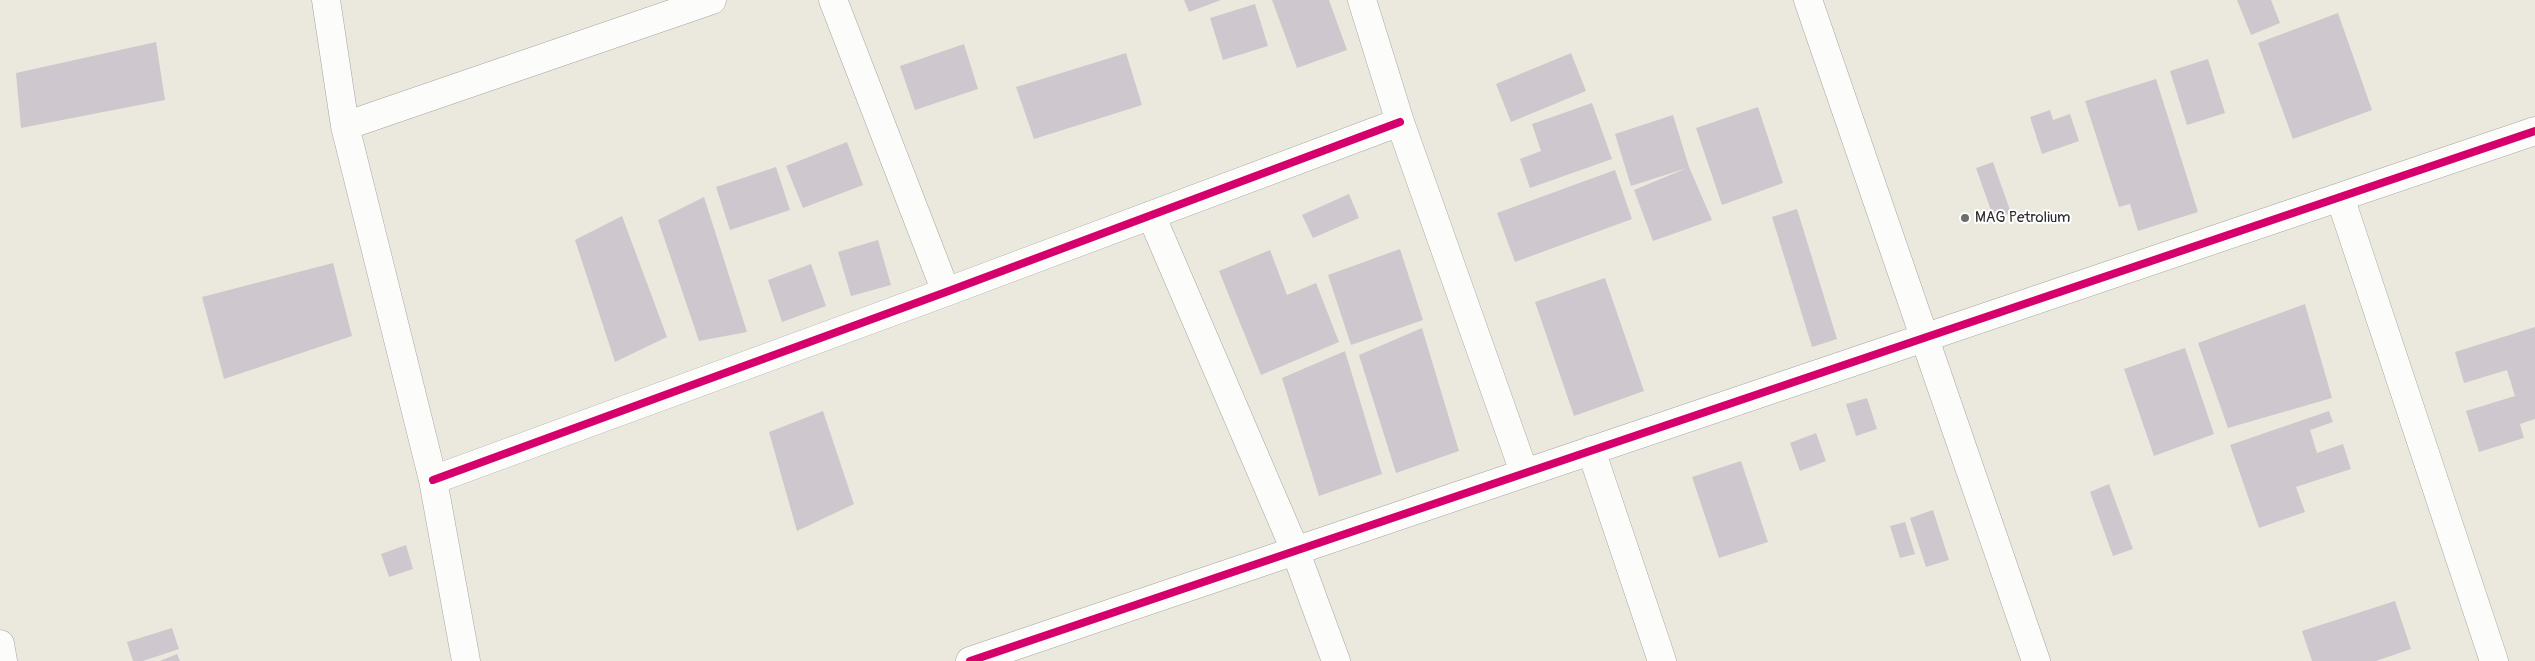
<!DOCTYPE html>
<style>
body{margin:0}
canvas{display:block;background:#ebe9de}
</style>
<canvas width="2535" height="661"></canvas>
<script>
const ctx = document.querySelector('canvas').getContext('2d');
ctx.lineJoin = 'round';
function paint(path, color) { ctx.fillStyle = color; ctx.fill(path, 'evenodd'); }
function trace(path, color, width, dash) { ctx.strokeStyle = color; ctx.lineWidth = width; ctx.lineCap = dash ? 'butt' : 'round'; ctx.setLineDash(dash || []); ctx.stroke(path); }
function label(font, color, halo, rows, align = 'center') {
  ctx.font = font + ' Pangolin,sans-serif'; ctx.lineWidth = 4; ctx.setLineDash([]); ctx.textBaseline = 'middle'; ctx.strokeStyle = halo; ctx.fillStyle = color; for (const [text, x, y, turn = 0] of rows) {
    ctx.save(); ctx.translate(x, y); ctx.rotate((+turn || 0) * Math.PI / 180); ctx.textAlign = isNaN(turn) ? turn : align; if (halo) ctx.strokeText(text, 0, 0); ctx.fillText(text, 0, 0); ctx.restore();
  }
}
paint(new Path2D(`
 M1184,0H1221L1189,12Z
 M1272,0H1329L1347,50L1297,68Z
 M2237,0H2271L2280,23L2251,35Z
 M1255,4L1268,46L1223,60L1210,18Z
 M2338,13L2372,110L2293,139L2258,43Z
 M156,42L165,100L21,128L16,73Z
 M964,44L978,89L915,110L900,66Z
 M1126,53L1142,105L1034,139L1016,87Z
 M1571,53L1586,91L1511,122L1496,84Z
 M2208,59L2225,113L2187,125L2170,71Z
 M2156,79L2198,212L2138,231L2130,204L2119,207L2085,101Z
 M1592,103L1612,159L1530,188L1520,159L1541,151L1532,124Z
 M1758,107L1783,183L1722,205L1696,128Z
 M2050,110L2053,120L2070,114L2079,141L2042,154L2030,117Z
 M1673,115L1689,167L1712,220L1653,241L1634,190L1687,168L1631,186L1615,134Z
 M847,142L863,185L803,208L786,166Z
 M1993,162L2011,213L1994,219L1976,168Z
 M776,167L790,210L730,230L716,187Z
 M1615,170L1632,219L1515,262L1497,213Z
 M1349,194L1359,218L1313,238L1302,215Z
 M704,197L747,332L699,341L658,220Z
 M1797,209L1837,339L1812,347L1772,217Z
 M622,216L667,337L615,362L575,240Z
 M878,240L891,285L851,296L838,252Z
 M1400,249L1423,320L1351,345L1328,275Z
 M1270,250L1287,295L1316,283L1339,342L1261,375L1219,271Z
 M333,263L352,336L224,379L202,297Z
 M811,264L826,306L782,322L768,280Z
 M1605,278L1644,391L1574,416L1535,302Z
 M2305,304L2332,398L2228,428L2198,343Z
 M2535,327V419L2520,424L2524,438L2479,452L2466,411L2515,396L2507,370L2464,383L2455,352Z
 M1422,328L1459,451L1396,473L1359,355Z
 M2185,348L2214,434L2154,456L2124,369Z
 M1345,351L1382,474L1319,496L1282,378Z
 M1867,398L1877,429L1856,436L1846,404Z
 M823,411L854,504L797,531L769,432Z
 M2329,411L2333,422L2310,430L2317,453L2343,444L2351,469L2296,487L2305,512L2259,528L2230,445Z
 M1816,433L1826,461L1800,471L1790,443Z
 M1741,461L1768,542L1719,558L1692,477Z
 M2109,484L2133,549L2113,556L2090,492Z
 M1933,510L1949,560L1926,567L1910,518Z
 M1905,522L1915,554L1900,558L1890,526Z
 M406,545L413,569L389,577L381,554Z
 M2395,601L2411,649L2376,661H2312L2302,631Z
 M172,628L179,649L143,661H133L127,642Z
 M177,654L180,661H160Z`), '#cec7cd');
const minor = new Path2D(`
 M326,0L345,126L433,480L466,661
 M833,0L946,292
 M1362,0L1400,122L1524,472
 M1808,0L2036,661
 M345,126L712,0
 M2340,197L2494,661
 M1151,215L1295,550L1336,661
 M1591,450L1662,661
 M433,480L946,292L1400,122
 M0,644L3,661
 M970,661L2535,131`);
trace(minor, '#a6a59f', 29);
trace(minor, '#fcfcfa', 28);
trace(new Path2D(`
 M433,480L946,292L1400,122
 M970,661L2535,131`), '#d6006c', 8);
for (const [x, y, r, color] of [
 [1965,218,5,"#6e6e6a"]
]) { const dot = new Path2D(); dot.arc(x, y, r, 0, 2 * Math.PI); ctx.fillStyle = color; ctx.fill(dot); trace(dot, '#fff', 2); }
label('15px', '#2b2b2b', '#fff', [
 ["MAG Petrolium",1975,218]
], 'left');
</script>
